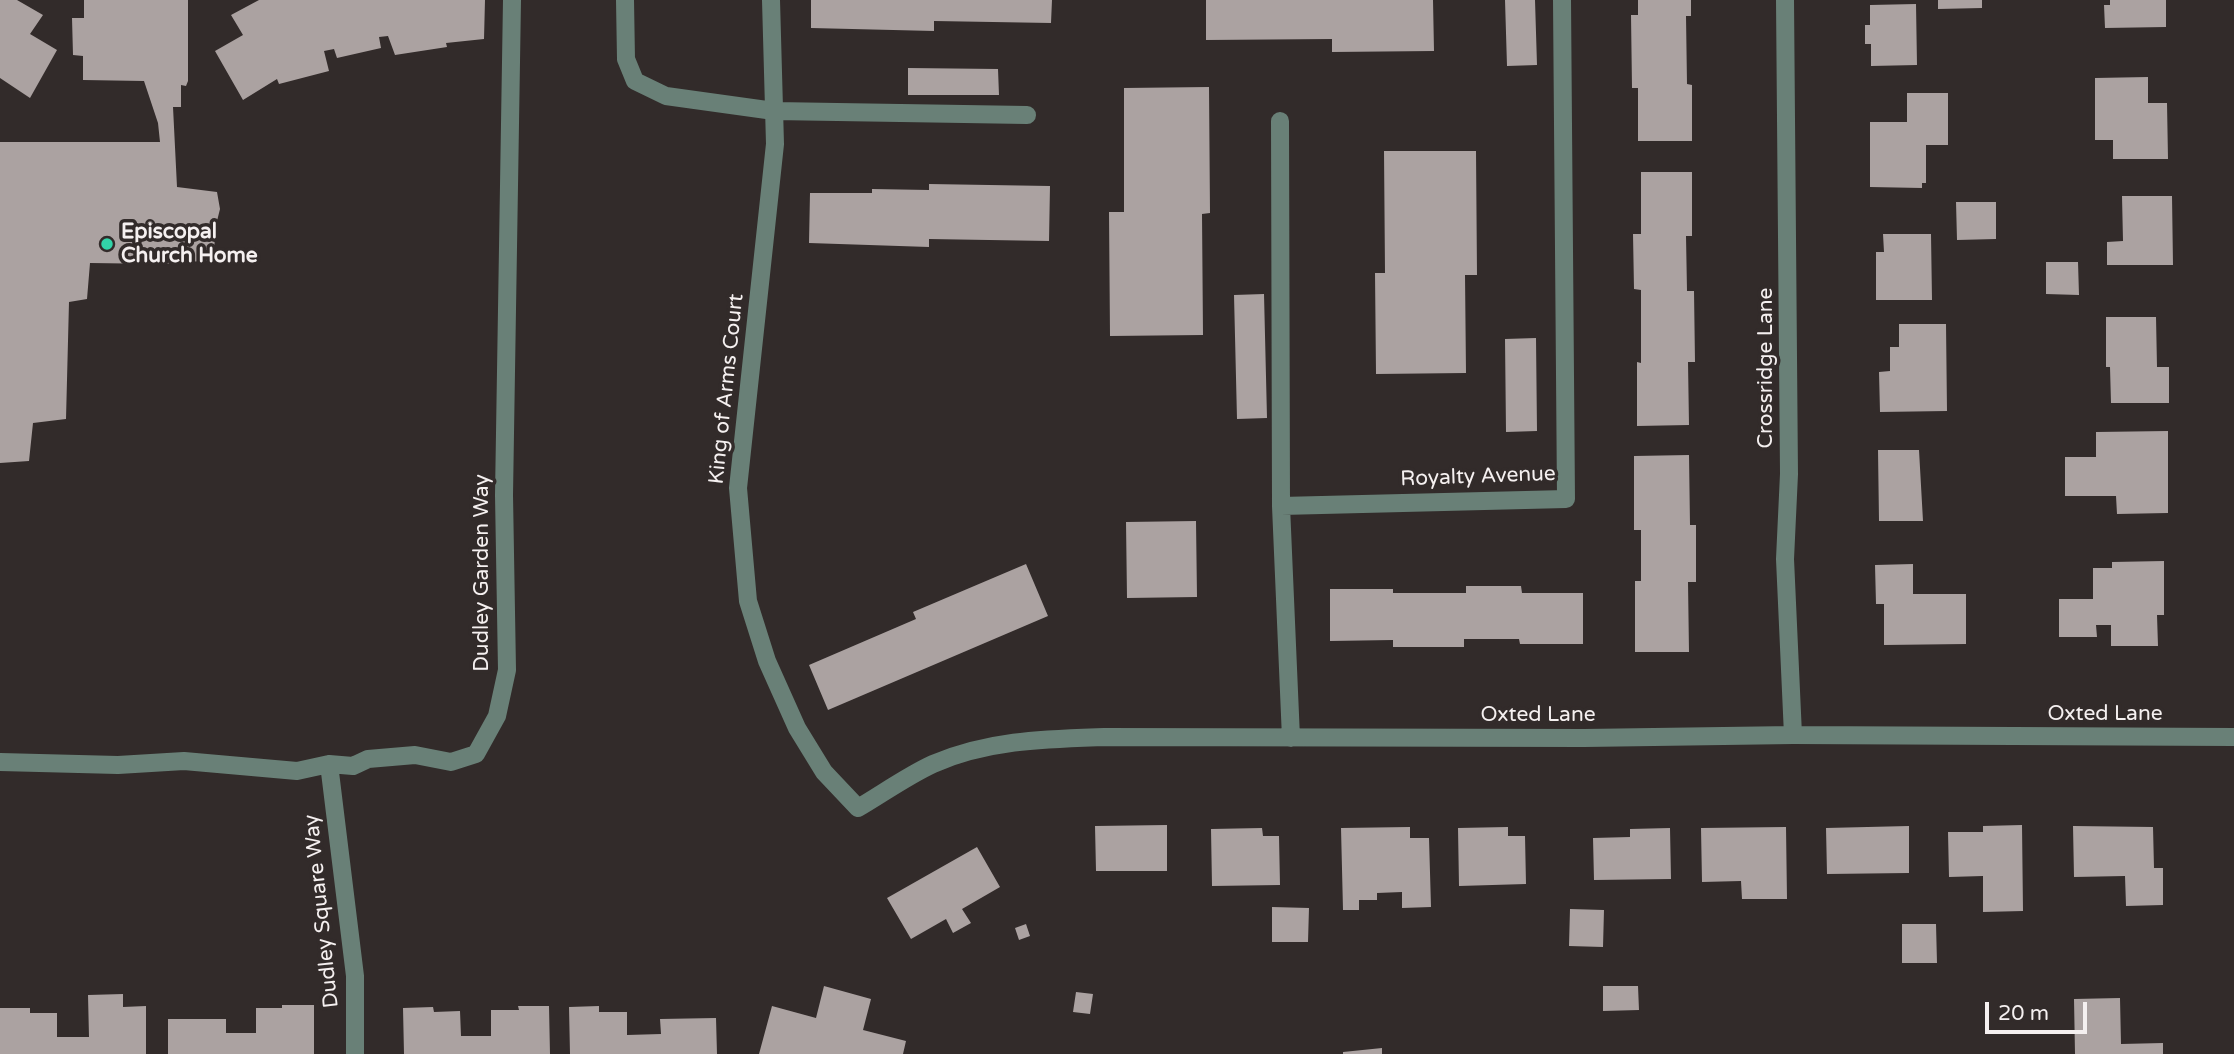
<!DOCTYPE html>
<style>
body{margin:0}
#map{position:relative;width:2234px;height:1054px;overflow:hidden;background:#322b2a;font-family:"Varela Round",sans-serif}
canvas{display:block}
.scale{position:absolute;left:1985px;top:1002px;width:102px;height:32px;box-sizing:border-box;border:4px solid #f5f0f0;border-top:0;padding-left:9px;font-size:21px;line-height:24px;white-space:nowrap;color:#f5f0f0;-webkit-text-stroke:5px #322b2a;paint-order:stroke}
</style>
<div id="map">
<canvas width="2234" height="1054"></canvas>
<div class="scale">20 m</div>
</div>
<script>
const ctx = document.querySelector('canvas').getContext('2d');
ctx.lineJoin = 'round';
function paint(path, color) { ctx.fillStyle = color; ctx.fill(path, 'evenodd'); }
function trace(path, color, width, dash) { ctx.strokeStyle = color; ctx.lineWidth = width; ctx.lineCap = dash ? 'butt' : 'round'; ctx.setLineDash(dash || []); ctx.stroke(path); }
function label(font, color, halo, rows, align = 'center') {
  ctx.font = font + ' "Varela Round",sans-serif'; ctx.lineWidth = 7; ctx.setLineDash([]); ctx.textBaseline = 'middle'; ctx.strokeStyle = halo; ctx.fillStyle = color; for (const [text, x, y, turn = 0] of rows) {
    ctx.save(); ctx.translate(x, y); ctx.rotate((+turn || 0) * Math.PI / 180); ctx.textAlign = isNaN(turn) ? turn : align; if (halo) ctx.strokeText(text, 0, 0); ctx.fillText(text, 0, 0); ctx.restore();
  }
}
paint(new Path2D(`
 M0,0H17L43,15L30,34L57,50L30,98L0,78Z
 M84,0H188V81L186,86L181,85V107H173L177,187L217,192L220,209L215,229L214,260L162,264L90,263L87,299L69,302L66,419L33,423L29,461L0,463V142H160L158,123L144,81L83,80V56L73,55L72,18H84Z
 M259,0H485L484,39L446,43L447,47L395,55L388,36L379,37L381,48L337,58L334,49L324,51L329,71L279,84L277,79L243,100L215,51L243,35L231,15Z
 M811,0H1052L1051,23L934,21V31L811,28Z
 M1206,0H1433L1434,51L1332,52V39L1206,40Z
 M1505,0H1535L1537,65L1507,66Z
 M1638,0H1691V16H1686L1687,84L1692,85V141H1638V88H1632L1631,15H1638Z
 M1938,0H1982V8L1938,9Z
 M2110,0H2166V27L2105,28L2104,5H2110Z
 M1916,4L1917,65L1871,66V44H1865V25H1870V5Z
 M908,68L998,69L999,95H908Z
 M2148,77V103H2167L2168,159H2113V140H2095V78Z
 M1209,87L1210,213L1202,214L1203,335L1110,336L1109,212H1124V88Z
 M1907,93H1948V145H1926V183H1922V188L1870,187V122H1907Z
 M1384,151H1476L1477,275H1465L1466,373L1376,374L1375,273H1385Z
 M1641,172H1692V236H1686L1687,291H1694L1695,362H1688L1689,425L1637,426V362L1641,363V290L1634,289L1633,234H1641Z
 M929,184L1050,186L1049,241L929,239V247L809,243L810,193H872V189L929,190Z
 M2122,196H2172L2173,265H2107V242L2123,241Z
 M1956,202H1996V239L1957,240Z
 M1883,234H1931L1932,300H1876V252H1884Z
 M2046,262H2078L2079,295L2046,294Z
 M1264,294L1267,418L1237,419L1234,295Z
 M2106,317H2156L2157,367H2169V403H2111L2110,367H2106Z
 M1899,324H1946L1947,411L1880,412L1879,372L1890,371V347H1899Z
 M1536,338L1537,431L1506,432L1505,339Z
 M2168,431V513L2117,514L2116,496H2065V457H2096V432Z
 M1878,450H1919L1923,521H1879Z
 M1689,455L1690,525H1696V582H1688L1689,652H1635V581H1641V530H1634V456Z
 M1196,521L1197,597L1127,598L1126,522Z
 M2164,561V615H2157L2158,646H2111V625H2096L2097,637H2059V599H2093V568H2112V562Z
 M1026,564L1048,616L828,710L809,665L916,619L913,612Z
 M1913,564V594H1966V644L1884,645V604H1876L1875,565Z
 M1466,586H1521L1522,593H1583V644H1520L1519,639H1464V647H1393V640L1330,641V589H1393V593H1466Z
 M1167,825V871H1096L1095,826Z
 M2022,825L2023,911L1983,912V876L1949,877L1948,832H1983V826Z
 M1909,826V873L1827,874L1826,828Z
 M2073,826L2153,827L2154,868H2163V905L2126,906L2125,876L2074,877Z
 M1410,827V838H1429L1431,907L1402,908V892L1377,893V900H1359V910H1343L1341,828Z
 M1508,827V836H1525L1526,884L1459,886L1458,828Z
 M1786,827L1787,899H1742L1741,881L1702,882L1701,828Z
 M1262,828L1263,836H1279L1280,885L1212,886L1211,829Z
 M1670,828L1671,879L1594,880L1593,838L1630,837V829Z
 M977,847L1000,887L962,909L971,923L953,933L946,919L911,939L887,898Z
 M1272,907L1309,908L1308,942H1272Z
 M1570,909L1604,910L1603,947L1569,946Z
 M1026,924L1030,936L1019,940L1015,928Z
 M1902,924H1936L1937,963H1902Z
 M824,986L871,999L863,1030L906,1041L903,1054H759L772,1006L816,1018Z
 M1603,986H1638L1639,1010L1603,1011Z
 M1076,992L1093,994L1090,1014L1073,1012Z
 M123,994V1007L146,1006V1054H0V1008H30V1013H57V1037H89L88,995Z
 M2120,998L2121,1044L2163,1043V1054H2075L2074,999Z
 M282,1005H314V1054H168V1019H226V1033H256V1008H282Z
 M518,1006H549L550,1054H404L403,1008L433,1007L434,1012L460,1011L461,1036H491V1010H519Z
 M599,1006V1012H627V1035L661,1034L660,1019L716,1018L717,1054H570L569,1007Z
 M1382,1048V1054H1343V1052Z`), '#aba2a1');
trace(new Path2D(`
 M625,0L626,59L635,81L666,96L774,111L1027,115
 M771,0L775,144L738,488L748,601L767,661L797,728L824,772L858,808C882,794 907,776 933,764C988,740 1046,739 1104,737L1584,738L1793,735L2234,737
 M1785,0L1789,474L1785,559L1793,735
 M1280,121L1281,506L1566,499L1562,0
 M1281,506L1291,738
 M0,762L118,765L184,761L297,771L329,764L353,766L368,759L415,755L451,762L476,754L497,716L507,670L504,495L512,0
 M329,764L355,976V1054`), '#698077', 18);
for (const [x, y, r, color] of [
 [107,244,7,"#32d4a8"]
]) { const dot = new Path2D(); dot.arc(x, y, r, 0, 2 * Math.PI); ctx.fillStyle = color; ctx.fill(dot); trace(dot, '#322b2a', 2.5); }
label('bold 21px', '#f5f0f0', '#322b2a', [
 ["Episcopal",121,232],
 ["Church Home",121,256]
], 'left');
label('21px', '#f5f0f0', '#322b2a', [
 ["Crossridge Lane",1766,368,-90],
 ["King of Arms Court",727,389,-84],
 ["Royalty Avenue",1478,477,-2],
 ["Dudley Garden Way",482,573,-90],
 ["Oxted Lane",2105,714],
 ["Oxted Lane",1538,715],
 ["Dudley Square Way",322,911,-96]
]);
</script>
